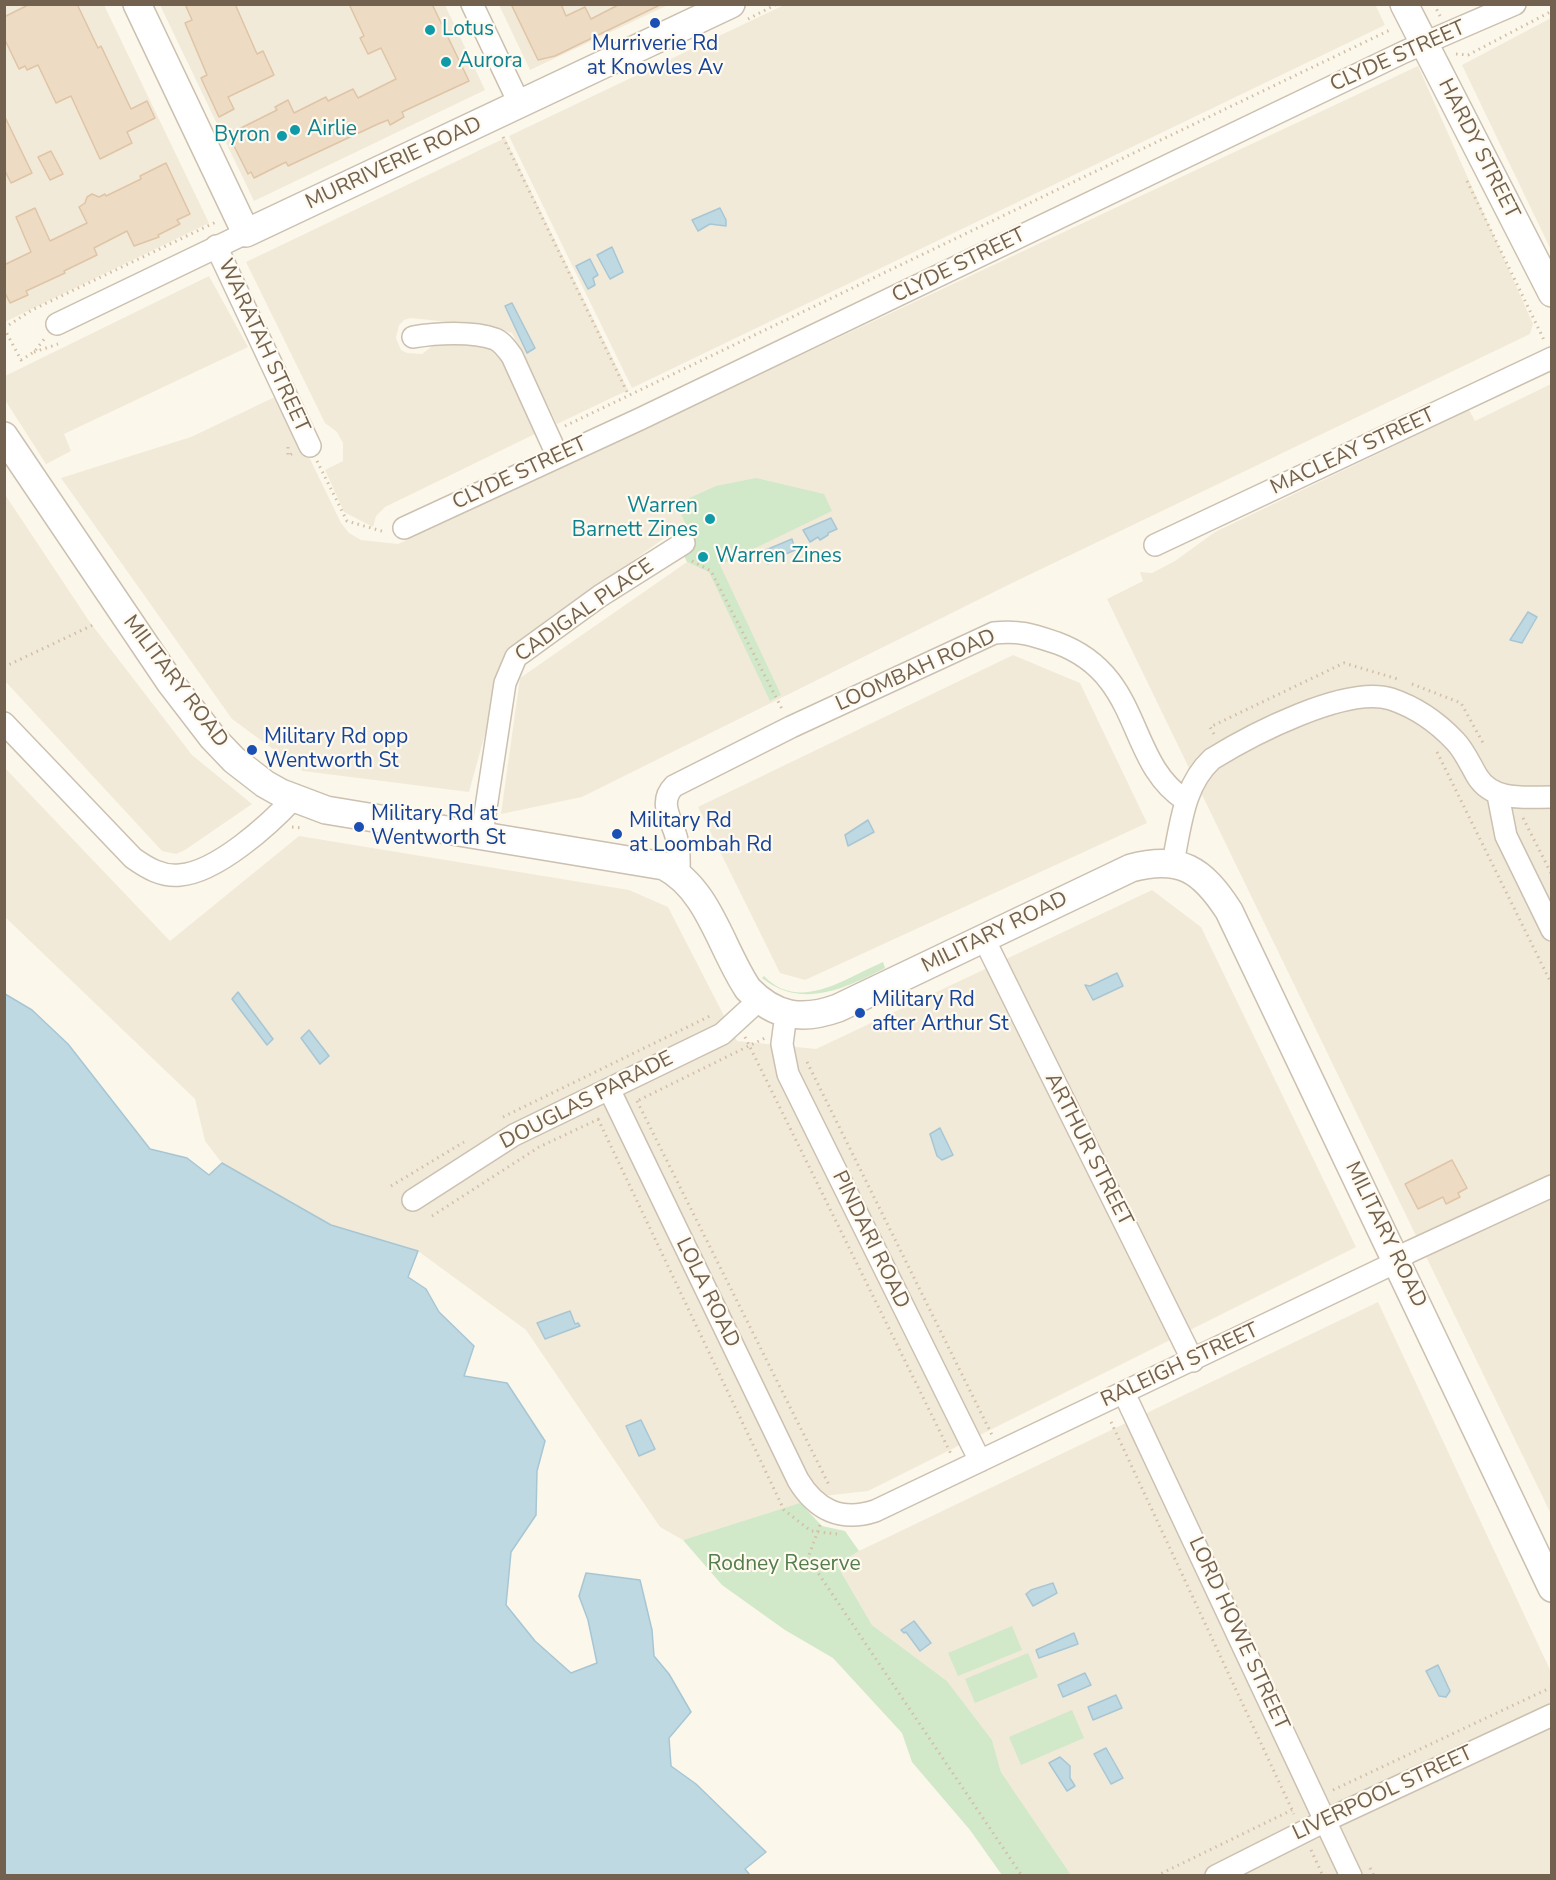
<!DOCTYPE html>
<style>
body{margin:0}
#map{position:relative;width:1556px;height:1880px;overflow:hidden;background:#fbf7ea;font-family:"Nunito Sans",sans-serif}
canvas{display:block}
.frame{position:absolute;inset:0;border:6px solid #73614f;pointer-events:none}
</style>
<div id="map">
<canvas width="1556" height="1880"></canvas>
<div class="frame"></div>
</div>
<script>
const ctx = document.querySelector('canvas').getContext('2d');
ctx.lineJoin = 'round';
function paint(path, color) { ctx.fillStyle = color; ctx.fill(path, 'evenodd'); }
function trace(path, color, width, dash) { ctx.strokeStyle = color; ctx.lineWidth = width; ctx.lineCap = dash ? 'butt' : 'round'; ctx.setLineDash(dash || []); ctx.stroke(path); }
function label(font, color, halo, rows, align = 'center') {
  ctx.font = font + ' "Nunito Sans",sans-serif'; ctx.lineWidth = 4.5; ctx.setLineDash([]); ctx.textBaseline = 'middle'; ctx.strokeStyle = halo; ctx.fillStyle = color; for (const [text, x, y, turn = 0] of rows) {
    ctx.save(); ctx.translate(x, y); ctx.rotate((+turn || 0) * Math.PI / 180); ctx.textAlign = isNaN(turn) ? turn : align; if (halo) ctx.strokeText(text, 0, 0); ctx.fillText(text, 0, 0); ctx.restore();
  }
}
paint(new Path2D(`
 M1375,4L1385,25L632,388L509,136L784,5Z
 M5,5H104L209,223L5,322Z
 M160,5H445L485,90L254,201Z
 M499,5H668L530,70Z
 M1551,18V250L1462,65Z
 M1418,66L1533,324L1530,334L1008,585L582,797L501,814L520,678L687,562L709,571L720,565L676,505L685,523L508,651L469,792L303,771L232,719L61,478L191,437L279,395L341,523L349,533L361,540L398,544Z
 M505,138L628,390L557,424L512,333L493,327L411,318L404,320L399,325L396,338L401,350L407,353L422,354L439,341L501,349L541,431L385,507L376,516L373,527L344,512L325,470L343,461V443L337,432L325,423L246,262Z
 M209,276L248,347L64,434L71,451L46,464L5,400V376Z
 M1551,384V1514L1107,599L1143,581L1140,572L1152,573L1175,561L1215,532L1469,410L1475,421Z
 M4,493L89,621L192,755L252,804L185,850L176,854L162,851L5,681Z
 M1013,655L1080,683L1147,823L805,980L780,973L698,807Z
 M4,767L170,941L299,836L629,890L668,907L737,1041L816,1049L1152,890L1201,927L1356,1247L868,1491L823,1496L683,1540L660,1527L526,1330L418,1251L331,1225L222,1163L205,1141L195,1099L5,917Z
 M1378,1302L1551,1672V1875H1071L1001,1772L992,1740L947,1681L872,1625L837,1565L859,1551Z`), '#f2ead9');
paint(new Path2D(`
 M756,478L824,494L832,511L720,565L781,695L770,701L709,572L687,562L684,556L691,550L681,526L685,523L676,504L716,486Z
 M883,962L885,968C846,988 802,1010 762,978L764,976C799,1013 846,978 883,962Z
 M800,1503L822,1526L845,1531L859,1551L837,1565L872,1625L947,1681L992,1740L1001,1772L1071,1875H1002L970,1830L912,1762L902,1733L833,1658L785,1630L722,1585L683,1540Z
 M1012,1626L1022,1650L958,1676L948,1653Z
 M1028,1653L1038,1677L975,1703L965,1679Z
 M1072,1710L1084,1738L1021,1765L1009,1737Z`), '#d1e8c9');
const water = new Path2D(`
 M720,208L726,220V226L710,224L698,231L692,220Z
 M612,247L623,272L610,279L597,255Z
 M590,259L598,275L593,278L595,285L588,289L576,266Z
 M512,303L535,348L527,353L505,306Z
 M831,518L837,529L828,533V535L820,540L818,537L810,542L803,530Z
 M792,539L795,550L772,560L768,564L761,552Z
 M1528,612L1537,617L1522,643L1510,640Z
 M868,820L874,832L848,846L845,835Z
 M1117,973L1123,986L1093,1000L1085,985L1090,986Z
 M238,992L273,1039L267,1045L232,999Z
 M5,994L32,1010L68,1044L150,1149L187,1158L209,1175L222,1163L331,1225L418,1251L408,1277L426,1289L439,1312L474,1346L464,1376L507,1383L545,1441L537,1471L536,1515L511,1552L506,1605L535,1641L571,1673L597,1663L588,1620L579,1596L586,1573L640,1580L652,1630L654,1656L669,1674L691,1712L669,1738L671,1766L696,1784L766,1852L745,1869L750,1875H5Z
 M309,1030L329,1056L320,1064L301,1038Z
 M940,1128L953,1155L942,1160L937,1156L930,1134Z
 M570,1311L575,1324L578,1323L580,1326L545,1339L537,1323Z
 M641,1420L655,1449L639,1456L626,1426Z
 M1053,1583L1057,1593L1033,1606L1026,1594L1031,1590Z
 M914,1621L931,1643L920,1651L906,1632L904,1633L901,1630Z
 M1074,1633L1078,1644L1039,1658L1036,1650Z
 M1438,1665L1450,1691L1446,1697L1439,1696L1426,1671Z
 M1085,1673L1091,1685L1063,1697L1058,1685Z
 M1116,1695L1122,1708L1093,1720L1088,1707Z
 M1106,1748L1123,1778L1111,1784L1094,1754Z
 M1060,1757L1070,1766V1778L1075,1786L1067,1791L1049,1763Z`);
paint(water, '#bfd9e3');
trace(water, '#a7c6d4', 1.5);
const building = new Path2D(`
 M30,4H77L98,48L101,46L131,109L147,101L155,118L127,132L132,143L100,159L71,96L56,103L38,65L27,70L25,66L19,69L4,38V17Z
 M185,4H235L257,54L263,51L274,75L228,97L234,109L219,117L201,78L207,75L185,23L192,20Z
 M349,4H432L469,81L402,112L404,117L390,125L388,120L378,124L288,166L286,162L254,178L251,172L248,174L233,144L236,143L231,133L277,110L275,107L288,100L294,113L326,97L328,101L353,89L358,98L396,79L381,48L368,54L360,38L364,36Z
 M511,4H561L566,16L585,7L591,19L620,4H662L555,56L538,60Z
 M4,115L32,173L11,183L4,169Z
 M51,151L63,174L50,180L38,157Z
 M166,163L190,214L177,220L180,224L158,235L159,237L134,246L127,231L94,248L97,255L64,271L65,273L26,291L28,295L10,303L4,291V265L31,252L16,217L35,208L50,241L87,223L79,207L85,203L87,197L92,194L99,197L105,194L106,196L141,179L140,176Z
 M1452,1160L1467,1188L1458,1193L1460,1197L1446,1204L1443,1197L1418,1209L1405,1184Z`);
paint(building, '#eedbc4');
trace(building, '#dfc4a5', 1.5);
const minor = new Path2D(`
 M472,4L520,105
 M216,246L310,446
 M57,324L246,233
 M413,337C436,333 473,331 495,339C502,342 507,349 512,356L558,457
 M404,528L640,419L1404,52L1515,4
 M1155,545L1552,358
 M4,723L133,858C147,868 162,877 180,875C217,872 269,825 294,798
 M1498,795L1506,836L1552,930
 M482,834L505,683L516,657L600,596L684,543
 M1173,862C1181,825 1183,786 1212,759C1251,735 1346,685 1391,699C1415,707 1438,723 1455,741C1464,750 1470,764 1477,776C1493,802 1525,797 1552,797
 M679,874C679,863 680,851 677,840C673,821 657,803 674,786L791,727L994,633C1020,630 1033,635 1057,643C1144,675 1125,761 1185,800
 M984,939L1193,1361
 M786,1014L782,1044L788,1074L980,1461
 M609,1089L798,1480C816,1510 841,1522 875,1511L1386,1267L1409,1252L1552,1186
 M413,1200L514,1135L722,1034L759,1000
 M1124,1393L1351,1876
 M1216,1876L1331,1818L1552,1715`);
const tertiary = new Path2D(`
 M137,4L246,233L731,4
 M1404,4L1552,293
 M4,436L170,682L213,738L234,760L265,784L281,793L326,810L664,866C709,889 721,949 748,989C775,1017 802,1021 838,1008L1131,868C1180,855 1202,869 1229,911L1552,1588`);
trace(minor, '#ccc0b0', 24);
trace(tertiary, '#ccc0b0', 30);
trace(new Path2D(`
 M1434,4L1440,16
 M748,19L777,4
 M1456,54L1468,55L1552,11
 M503,137L629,396
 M1467,181L1544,340
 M4,328L32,310L216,222
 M4,328L21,360L34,352L46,337
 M34,352L58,344
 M565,426L1392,29
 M288,447V456L293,453
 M317,461L347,521L385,532
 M692,561L711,571L782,709
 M4,667L95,624
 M1412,684L1461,703L1483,743
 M1214,734L1210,727L1344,663L1401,680
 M1437,752L1552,985
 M1523,818L1552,875
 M292,827L302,828
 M745,1037L951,1454
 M807,1062L992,1435
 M639,1100L765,1038
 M637,1101L829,1485
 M503,1117L712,1015
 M598,1119L784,1510L811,1531L837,1534
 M391,1186L464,1142
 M432,1216L539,1147L601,1118
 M1111,1422L1294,1814
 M820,1525L808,1558L1022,1876
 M1333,1790L1552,1687
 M1311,1850L1323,1876
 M1370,1868L1374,1876
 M1156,1876L1292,1810`), '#d3bea6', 3, [1.5, 4.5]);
trace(minor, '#fff', 21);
trace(tertiary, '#fff', 27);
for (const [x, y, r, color] of [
 [655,23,6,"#1a4fb4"],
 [430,30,6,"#0f9aa8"],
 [446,62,6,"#0f9aa8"],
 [295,130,6,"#0f9aa8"],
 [282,136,6,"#0f9aa8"],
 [710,519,6,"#0f9aa8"],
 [703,557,6,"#0f9aa8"],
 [252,750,6,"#1a4fb4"],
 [359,827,6,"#1a4fb4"],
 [617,834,6,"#1a4fb4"],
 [860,1013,6,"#1a4fb4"]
]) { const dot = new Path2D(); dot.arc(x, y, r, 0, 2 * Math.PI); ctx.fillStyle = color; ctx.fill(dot); trace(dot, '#fefaf0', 2); }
label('21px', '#0d838f', '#fefaf0', [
 ["Lotus",442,30],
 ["Aurora",458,62],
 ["Airlie",307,130],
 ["Byron",270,136,"right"],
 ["Warren",698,507,"right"],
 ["Barnett Zines",698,531,"right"],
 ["Warren Zines",715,557]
], 'left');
label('21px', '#164399', '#fefaf0', [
 ["Murriverie Rd",655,45,"center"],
 ["at Knowles Av",655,69,"center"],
 ["Military Rd opp",264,738],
 ["Wentworth St",264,762],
 ["Military Rd at",371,815],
 ["Wentworth St",371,839],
 ["Military Rd",629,822],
 ["at Loombah Rd",629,846],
 ["Military Rd",872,1001],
 ["after Arthur St",872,1025]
], 'left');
label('21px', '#73614f', '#fefaf0', [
 ["CLYDE STREET",1398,57,-24],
 ["HARDY STREET",1478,149,63],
 ["MURRIVERIE ROAD",394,164,-25],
 ["CLYDE STREET",959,266,-26],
 ["WARATAH STREET",263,346,65],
 ["MACLEAY STREET",1353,452,-25],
 ["CLYDE STREET",520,474,-25],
 ["CADIGAL PLACE",585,611,-35],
 ["LOOMBAH ROAD",916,671,-24],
 ["MILITARY ROAD",175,682,53],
 ["MILITARY ROAD",995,933,-26],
 ["DOUGLAS PARADE",587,1101,-27],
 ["ARTHUR STREET",1088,1150,63],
 ["MILITARY ROAD",1385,1235,64],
 ["PINDARI ROAD",870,1240,64],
 ["LOLA ROAD",707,1293,64],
 ["RALEIGH STREET",1180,1366,-25],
 ["LORD HOWE STREET",1238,1634,65],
 ["LIVERPOOL STREET",1383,1794,-25]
]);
label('21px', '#537d4b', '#fefaf0', [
 ["Rodney Reserve",784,1565]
]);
</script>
